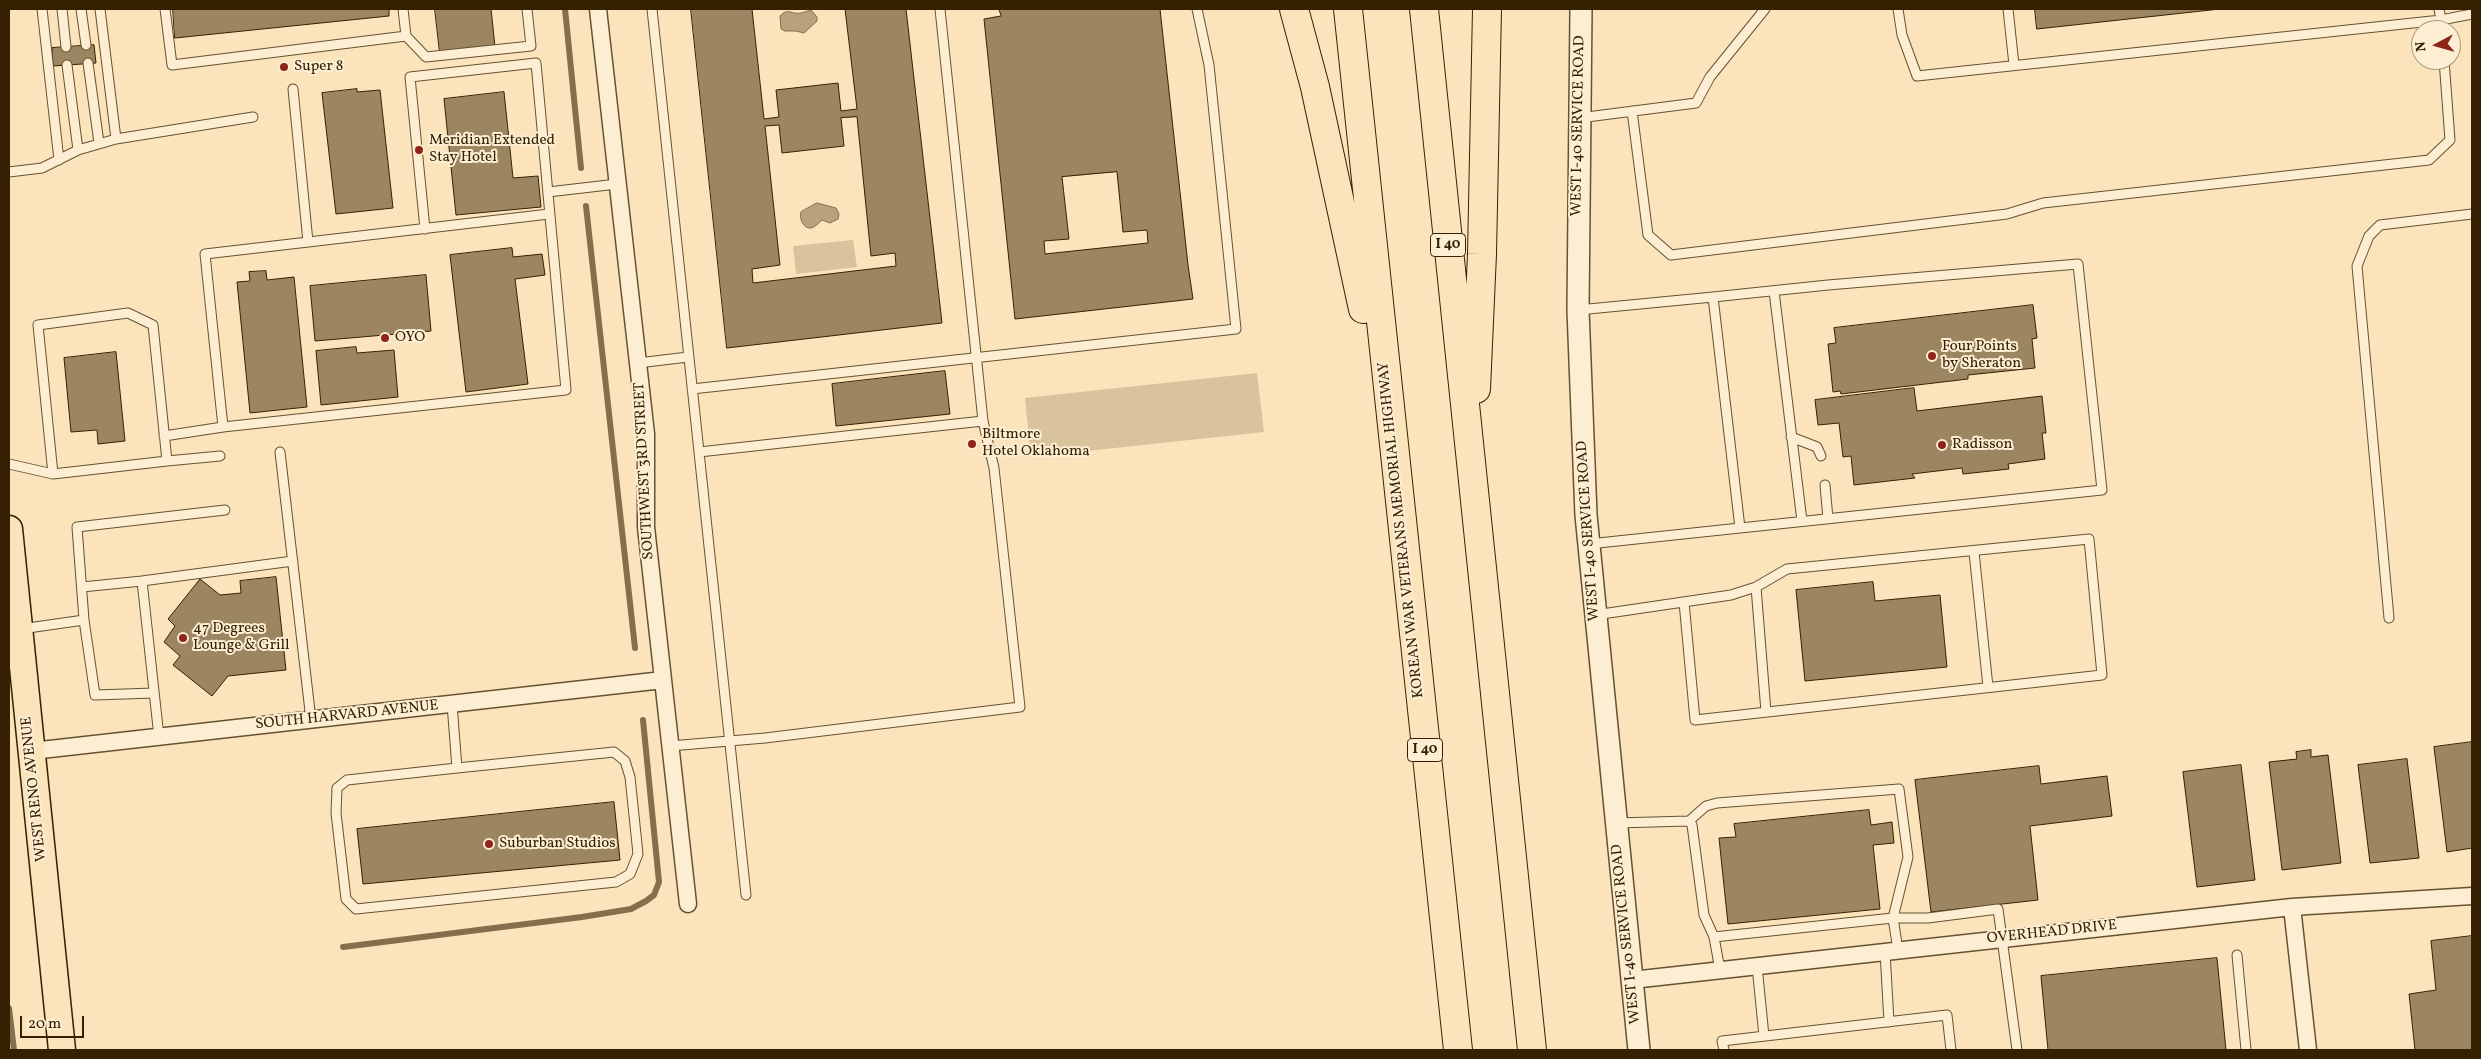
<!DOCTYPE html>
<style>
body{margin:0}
#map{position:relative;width:2481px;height:1059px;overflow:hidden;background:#fbe4bb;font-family:Vollkorn,serif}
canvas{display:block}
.frame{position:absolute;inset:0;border:10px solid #352102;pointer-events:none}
.north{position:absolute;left:2411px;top:20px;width:50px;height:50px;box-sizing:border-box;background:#fcedd3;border:1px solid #ac9b7f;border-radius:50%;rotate:264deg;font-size:14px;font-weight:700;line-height:20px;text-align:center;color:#352102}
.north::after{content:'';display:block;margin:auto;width:18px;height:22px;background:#8f2418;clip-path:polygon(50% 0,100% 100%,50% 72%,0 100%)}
.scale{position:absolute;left:20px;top:1016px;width:64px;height:22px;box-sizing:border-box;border:2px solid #352102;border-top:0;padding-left:6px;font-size:15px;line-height:18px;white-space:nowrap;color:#352102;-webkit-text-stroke:4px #fcedd3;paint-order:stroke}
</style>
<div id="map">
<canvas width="2481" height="1059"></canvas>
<div class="frame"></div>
<div class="north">N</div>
<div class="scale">20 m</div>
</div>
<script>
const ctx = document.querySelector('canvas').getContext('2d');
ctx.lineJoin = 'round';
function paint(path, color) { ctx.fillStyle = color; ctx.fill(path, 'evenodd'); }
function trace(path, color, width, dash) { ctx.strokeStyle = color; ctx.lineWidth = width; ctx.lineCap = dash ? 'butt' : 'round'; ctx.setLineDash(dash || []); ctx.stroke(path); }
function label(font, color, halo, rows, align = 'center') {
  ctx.font = font + ' Vollkorn,serif'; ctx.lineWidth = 4; ctx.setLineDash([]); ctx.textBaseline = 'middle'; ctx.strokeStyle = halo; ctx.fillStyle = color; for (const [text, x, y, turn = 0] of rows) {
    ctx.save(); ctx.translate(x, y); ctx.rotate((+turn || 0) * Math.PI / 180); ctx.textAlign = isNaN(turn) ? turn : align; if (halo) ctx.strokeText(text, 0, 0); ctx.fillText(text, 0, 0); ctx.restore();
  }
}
paint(new Path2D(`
 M853,240L857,267L796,274L793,246Z
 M1257,373L1264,432L1031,457L1025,398Z`), '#d9c39c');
const water = new Path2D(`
 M811,10L817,17V21L804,33L796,31H785L781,29L780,16C788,7 792,15 801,13C805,12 807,11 811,10Z
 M817,203L836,208L839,214L838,219L830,223L822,220C819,223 815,227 811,228C803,229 799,218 801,212Z`);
paint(water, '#b8a27c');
trace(water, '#846e4b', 1);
trace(new Path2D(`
 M565,9L581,168
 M586,206L635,648
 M343,947L582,917L631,909L646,901L654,895L659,882L643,720
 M9,1008L14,1050`), '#846e4b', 6);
const building = new Path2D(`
 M173,9H389V16L175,38Z
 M435,9H491L495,47L440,53Z
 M691,9H752L764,119L779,117L776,90L838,83L841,111L857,109L845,9H906L942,323L727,348ZM857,117L871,256L895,253L896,266L753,283L752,269L780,265L765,126L779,125L782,153L844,146L841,118Z
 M999,9H1160L1188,265L1193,299L1015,319L984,19L1001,16ZM1117,172L1123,232L1147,230L1148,243L1045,254L1044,241L1069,239L1062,177Z
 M2035,9H2220L2037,29Z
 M94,45L96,63L53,66L52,48Z
 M357,89V92L380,90L393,208L336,214L322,93Z
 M504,92L513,178L538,176L541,207L456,215L444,99Z
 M512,248L513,257L542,254L545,275L515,279L528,384L466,392L450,255Z
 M266,271L267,280L294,277L307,407L250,413L237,282L250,281L249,272Z
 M426,275L431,331L315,341L310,286Z
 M2033,305L2037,338L2032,339L2035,368L1968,375V379L1841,394L1840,391L1833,392L1828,344L1836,343L1834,328Z
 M356,347L357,353L394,350L398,397L321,405L316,351Z
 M116,352L125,441L98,444L97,430L71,432L64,358Z
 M945,371L950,414L836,426L832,384Z
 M1914,388L1917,411L2042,396L2046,433H2042L2045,459L2008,464L2009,469L1963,474L1962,468L1912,474L1915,478L1854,485L1851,456L1843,457L1839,423L1818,425L1815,400Z
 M276,577L286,670L228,676L212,696L173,665L180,656L164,642L175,626L168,619L200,579L220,595L241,593L240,581Z
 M1873,582L1875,601L1940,595L1947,667L1805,681L1796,590Z
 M2472,742V848L2447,852L2434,747Z
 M2311,750V757L2328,755L2341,863L2282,870L2269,762L2297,759L2296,752Z
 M2407,759L2419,858L2370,863L2358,765Z
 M2241,765L2255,880L2197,887L2183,772Z
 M2039,766L2041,784L2107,776L2112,816L2030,826L2038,900L1931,912L1915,780Z
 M614,802L620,860L363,884L357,829Z
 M1869,810L1871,825L1892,822L1894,843L1873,845L1880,909L1728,924L1719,838L1736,837L1734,824Z
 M2472,936V1050H2415L2409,994L2436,990L2431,941Z
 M2217,958L2226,1050H2048L2041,976Z`);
paint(building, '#9c8662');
trace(building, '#352102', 1);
const service = new Path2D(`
 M42,9L59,160
 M62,9L66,47
 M81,9L86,45
 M100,9L116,139
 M165,9L172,65L406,36L403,9
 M652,9L746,895
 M1898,9L1902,35L1917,76L2441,20V30
 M2008,9L2014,65
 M2439,9L2441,20L2472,14
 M406,36L426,57L531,46L527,9
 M88,63L99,143
 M67,65L78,150
 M293,89L308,242
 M1632,111L1648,235L1671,255L2007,214L2043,203L2429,160L2450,140L2444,60
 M1579,118L1696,103L1710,77L1765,9
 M9,172L42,168L78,150L116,139L253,117
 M548,192L617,184
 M425,229L410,77L536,63L566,390L223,427L205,254L549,214
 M1774,291L1802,521
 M1578,310L1713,297
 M638,363L688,357
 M692,389L1236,329L1209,65L1197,9
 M164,436L223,427
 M1791,437L1817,447L1821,456
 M280,452L311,720
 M699,452L983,421
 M167,461L220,456
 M9,464L53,474L167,461L153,325L128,313L38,325L53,474
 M1825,485L1828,519
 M1589,544L1740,528L1713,297L1828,285L2078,264L2102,490L1740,528
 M1974,552L1988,687
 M82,587L142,581
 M1756,587L1766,712
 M1595,615L1731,595L1756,587L1787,569L2089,539L2102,675L1695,720L1684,602
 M2389,618L2357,266L2369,236L2380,225L2472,214
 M84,620L77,527L225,510
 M21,629L84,620L95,695L154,693
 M452,704L457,768L347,780L337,788L336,813L346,899L356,909L616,882L630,874L638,854L630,777L625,761L614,752L457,768
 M159,737L142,581L293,561
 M670,746L765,738L1020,707L994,468L983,421L940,9
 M1689,821L1706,806L1717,803L1899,789L1908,857L1893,918H1928L1998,909L2017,1050
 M1689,821L1692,825L1704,915L1714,937L1720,970
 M1616,823L1689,821
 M1714,937L1893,918L1898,950
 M1885,952L1889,1022
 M2237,955L2246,1050
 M1757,966L1764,1036
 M1724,1050L1722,1041L1947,1015L1951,1050`);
const minor = new Path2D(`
 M598,9L646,434V527L688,904
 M32,751L663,680
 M2292,907L2308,1050
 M1632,980L2292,907L2472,896`);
const tertiary = new Path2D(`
 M1581,9L1578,310L1586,515L1639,1050`);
const primary = new Path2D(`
 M9,529L62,1050`);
const motorway = new Path2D(`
 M1294,9L1315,87L1363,309
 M1348,9L1458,1050
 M1424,9L1532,1050
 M1476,389L1482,254L1487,9`);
trace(service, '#665230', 11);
trace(minor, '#665230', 19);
trace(tertiary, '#665230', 24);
trace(primary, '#352102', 29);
trace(motorway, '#352102', 30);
trace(service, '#fcedd3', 9);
trace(minor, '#fcedd3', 16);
trace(tertiary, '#fcedd3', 21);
trace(primary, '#fbe4bb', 26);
trace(motorway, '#fbe4bb', 28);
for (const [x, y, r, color] of [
 [284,67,5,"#8f2418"],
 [419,150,5,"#8f2418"],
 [385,338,5,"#8f2418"],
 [1932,356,5,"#8f2418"],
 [972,444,5,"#8f2418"],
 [1942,445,5,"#8f2418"],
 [183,638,5,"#8f2418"],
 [489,844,5,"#8f2418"]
]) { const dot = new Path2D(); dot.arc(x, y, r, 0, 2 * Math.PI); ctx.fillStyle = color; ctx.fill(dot); trace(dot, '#fcedd3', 2); }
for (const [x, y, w] of [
 [1448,245,35],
 [1425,750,35]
]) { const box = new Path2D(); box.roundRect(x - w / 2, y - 11.5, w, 23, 4); ctx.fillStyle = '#fcedd3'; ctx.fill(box); trace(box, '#352102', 1); }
label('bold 14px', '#352102', null, [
 ["I 40",1448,245],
 ["I 40",1425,750]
]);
label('15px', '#352102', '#fcedd3', [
 ["Super 8",294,67],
 ["Meridian Extended",429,141],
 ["Stay Hotel",429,158],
 ["OYO",395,338],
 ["Four Points",1942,347],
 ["by Sheraton",1942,364],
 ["Biltmore",982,435],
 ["Hotel Oklahoma",982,452],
 ["Radisson",1952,445],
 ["47 Degrees",193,629],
 ["Lounge & Grill",193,646],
 ["Suburban Studios",499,844]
], 'left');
label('15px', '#352102', '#fcedd3', [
 ["WEST I-40 SERVICE ROAD",1579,126,-89],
 ["SOUTHWEST 3RD STREET",645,471,-93],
 ["KOREAN WAR VETERANS MEMORIAL HIGHWAY",1402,530,-96],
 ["WEST I-40 SERVICE ROAD",1589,531,-94],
 ["SOUTH HARVARD AVENUE",347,716,-6],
 ["WEST RENO AVENUE",35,789,-96],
 ["OVERHEAD DRIVE",2052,933,-6],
 ["WEST I-40 SERVICE ROAD",1627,934,-96]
]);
</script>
